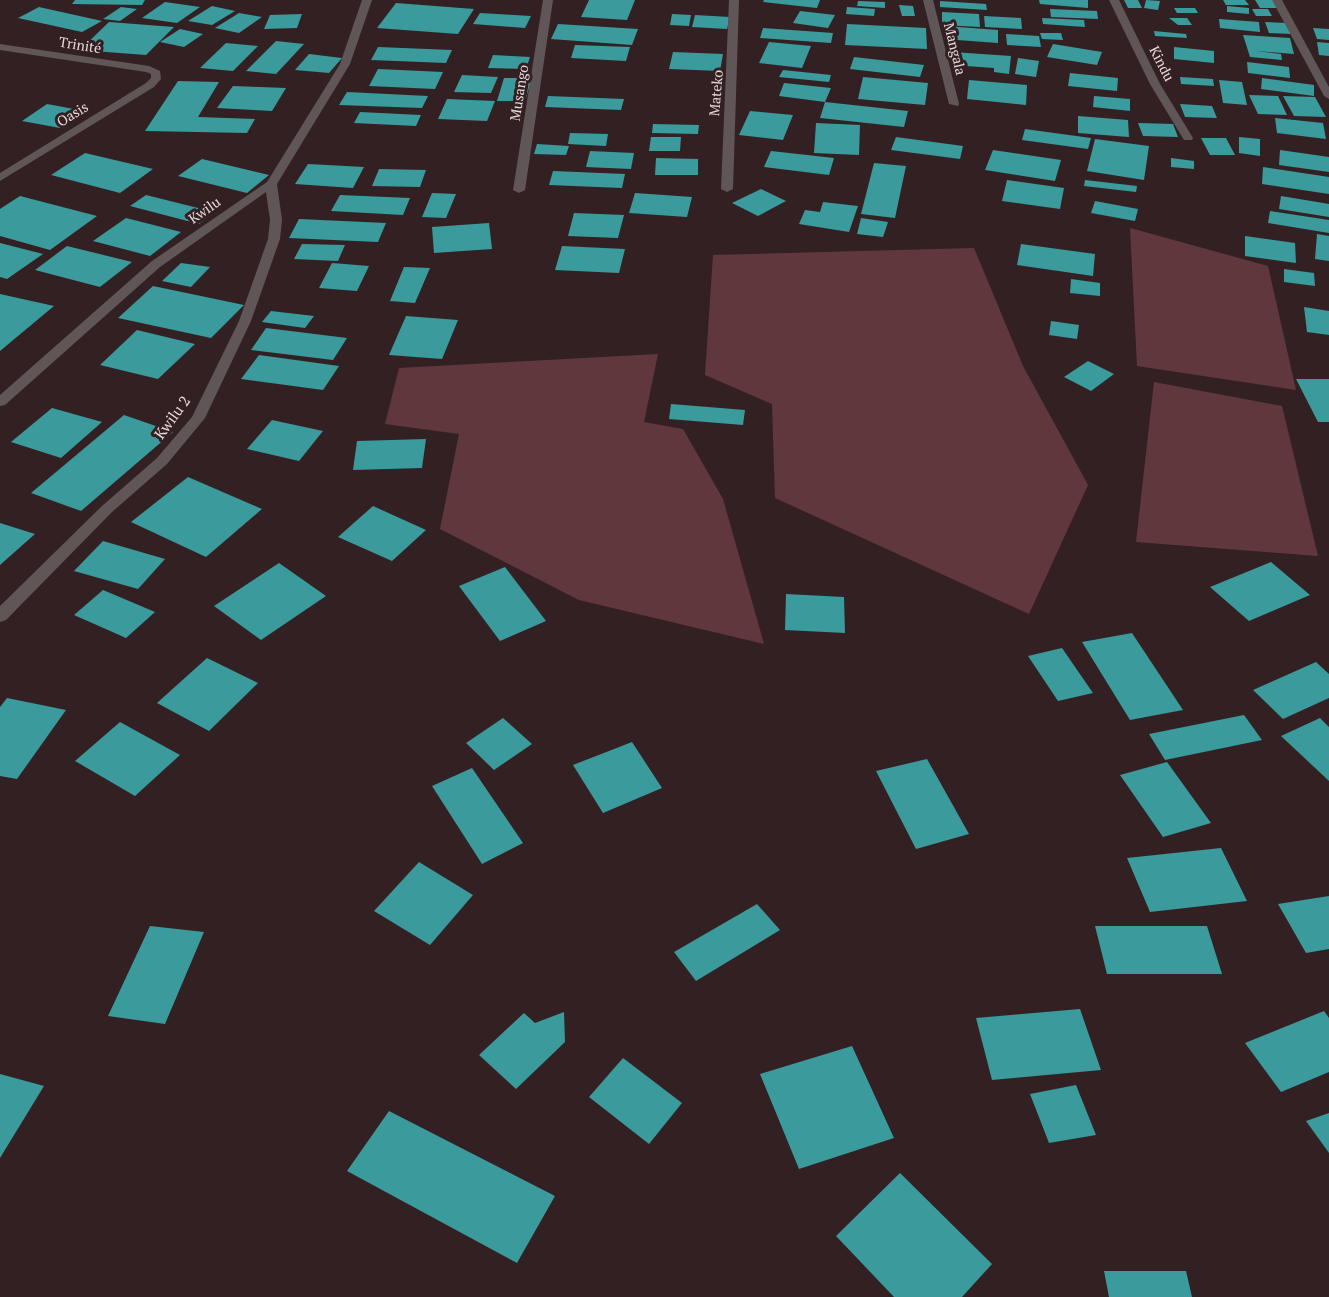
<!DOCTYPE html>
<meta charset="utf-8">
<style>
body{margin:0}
canvas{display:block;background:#332023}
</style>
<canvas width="1329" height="1297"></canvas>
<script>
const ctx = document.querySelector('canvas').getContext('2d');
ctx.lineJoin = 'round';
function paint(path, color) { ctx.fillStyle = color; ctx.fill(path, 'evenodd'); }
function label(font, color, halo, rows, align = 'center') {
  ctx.font = font + ' "PT Serif",serif'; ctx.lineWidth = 6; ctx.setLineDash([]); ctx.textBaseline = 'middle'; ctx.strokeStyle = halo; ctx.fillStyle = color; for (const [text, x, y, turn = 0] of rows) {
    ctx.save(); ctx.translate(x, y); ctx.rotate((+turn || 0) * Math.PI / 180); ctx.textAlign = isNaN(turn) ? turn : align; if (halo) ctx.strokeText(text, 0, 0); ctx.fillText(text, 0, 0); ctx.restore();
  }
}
paint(new Path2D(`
 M1130,228L1268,266L1296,390L1137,366Z
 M974,248L1023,366L1088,485L1029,614L775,498L772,404L705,375L713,255Z
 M658,354L644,422L683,429L723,499L764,644L579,600L440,529L459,434L385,424L399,368Z
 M1154,382L1282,406L1318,556L1136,542Z`), '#61373e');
paint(new Path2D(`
 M75,0H145L142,5L72,4Z
 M589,0H635L627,20L581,17Z
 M764,0H820L817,8L763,2Z
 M1039,0H1088V8L1040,4Z
 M1124,0H1138L1142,8H1128Z
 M1146,0L1160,1L1158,10L1144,8Z
 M1223,0H1245L1249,5H1226Z
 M1255,0H1273L1279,8H1260Z
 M858,1L885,2V8L857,6Z
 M940,1L986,4L987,10L940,7Z
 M165,2L200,7L177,23L142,18Z
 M396,3L474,9L458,34L377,28Z
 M899,5L913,6L915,16H902Z
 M212,6L235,11L212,25L188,21Z
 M1227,6L1249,8V14L1227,12Z
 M39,7L102,21L82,32L18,18Z
 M121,7L137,9L120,21L103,19Z
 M847,7L875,9L874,16L846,14Z
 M1174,8H1195L1198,13H1177Z
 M1050,9L1097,11L1098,19L1051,17Z
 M1252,9H1268L1272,16H1256Z
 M800,11L835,15L828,28L793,23Z
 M942,12L979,14L980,27L942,25Z
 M239,13L262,17L239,33L215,28Z
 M480,13L531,16L525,28L473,24Z
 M302,14L297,28L264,29L270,15Z
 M672,14L691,15L689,26L670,25Z
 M695,15L730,17L727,29L692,27Z
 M984,16L1021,18L1022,29L985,27Z
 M1042,18L1084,20L1085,27L1043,24Z
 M1169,18H1187L1192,25H1178Z
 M1219,19L1259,22L1260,32L1220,28Z
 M109,22L174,27L146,55L80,50Z
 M1265,22L1287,23L1292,34L1269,33Z
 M558,24L638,29L632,45L551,39Z
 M847,24L926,28L927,49L845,45Z
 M945,26L998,30V43L944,39Z
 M763,28L833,33L831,43L760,38Z
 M1313,28L1329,29V40L1317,39Z
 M180,29L203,34L184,47L160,42Z
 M1154,31L1186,34L1187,38L1155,36Z
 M1040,33H1061L1063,40L1042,39Z
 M1006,34L1039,36L1041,47L1007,45Z
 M1243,35L1290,38L1294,54L1256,51L1281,54L1282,60L1250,57Z
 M276,41L304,44L276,74L246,71Z
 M769,42L811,46L802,68L759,63Z
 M1317,42L1329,43V56L1319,55Z
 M226,43L258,46L233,71L200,68Z
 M1053,44L1102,52L1097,65L1047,57Z
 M575,45L630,47L626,61L571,58Z
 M378,47L452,50L446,63L371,60Z
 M1174,47L1214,51V63L1174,59Z
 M673,52L723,54L720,71L669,69Z
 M953,52L1011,56L1009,74L994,72V68L952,65Z
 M309,54L342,58L329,73L295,70Z
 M493,55L530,57L526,69L488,68Z
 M854,57L924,65L920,77L850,69Z
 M1018,58L1039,61L1036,77L1015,74Z
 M1247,62L1289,67L1290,78L1248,73Z
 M378,69L443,72L435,89L369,86Z
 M783,70L831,75L829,82L779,77Z
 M1070,73L1118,78L1117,91L1068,86Z
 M462,75L498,77L491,93L454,92Z
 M863,77L928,83L925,105L858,99Z
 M1180,77L1213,79L1214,86L1181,84Z
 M504,78H532L525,101H497Z
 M1262,78L1314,85V96L1261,89Z
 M969,80L1027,85L1026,105L967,99Z
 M1219,80L1242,82L1247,105L1223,103Z
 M178,81L219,82L198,117L255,119L247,133L145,131Z
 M784,83L831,88L825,102L908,111L904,127L820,118L825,102L779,96Z
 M233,86L286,88L272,111L217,108Z
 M347,92L428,96L422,108L339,105Z
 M1249,95L1278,96L1287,115L1258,114Z
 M548,96L624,99L621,110L545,107Z
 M1094,96L1130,99V111L1093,107Z
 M1283,96L1315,97L1326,117L1294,116Z
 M447,99L495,101L487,121L438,119Z
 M47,104L85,111L60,128L22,121Z
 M1180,104L1212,106L1217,118L1185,117Z
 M750,111L793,115L783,140L739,135Z
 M360,112L421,115L416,126L354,123Z
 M1078,116L1128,120L1129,137L1078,133Z
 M1275,118L1323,123L1326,139L1277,133Z
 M816,123L860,125L859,155L814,153Z
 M1138,123L1173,124L1178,137L1143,136Z
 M653,124L699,125L698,134L652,133Z
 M1025,129L1091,138L1088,149L1022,140Z
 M570,133L608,134L606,146L568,144Z
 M651,137H681L680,151H649Z
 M896,137L963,146L960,159L891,150Z
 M1239,137L1260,139V156L1239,153Z
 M1201,138H1226L1235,155H1210Z
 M1095,139L1149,146L1144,180L1087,171Z
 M537,144L569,146L566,155L534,154Z
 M993,150L1061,160L1055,181L985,170Z
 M1280,150L1329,157V172L1279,165Z
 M590,151L634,153L631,169L586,167Z
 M771,151L834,158L829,175L764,167Z
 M85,153L153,169L120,193L51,175Z
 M656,158L698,159V175H655Z
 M1171,158L1194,161V169L1171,167Z
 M202,159L269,175L247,193L178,176Z
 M874,163L906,166L895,218L861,214Z
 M308,164L364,167L353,188L295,184Z
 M1263,167L1329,177V194L1262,184Z
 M379,169L426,170L420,187L372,186Z
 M553,171L625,174L622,188L549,185Z
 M1007,180L1064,188L1060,209L1002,201Z
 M1085,180L1137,186L1136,192L1084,186Z
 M761,189L786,201L758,216L732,203Z
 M432,193L456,194L446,218L422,217Z
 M635,193L692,197L687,217L629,213Z
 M146,195L214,212L199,224L130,206Z
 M340,195L410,198L403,215L331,211Z
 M20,196L97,216L50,250L0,236V209Z
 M1281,196L1329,204V217L1279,209Z
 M1095,201L1138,209L1135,221L1091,213Z
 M823,202L858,206L849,232L799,224L805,210L820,212Z
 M1270,211L1329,220V233L1268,223Z
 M574,213L624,215L618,238L568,236Z
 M126,218L181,232L150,256L93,241Z
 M861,218L888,222L883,237L857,234Z
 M299,219L386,223L378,242L289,238Z
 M489,223L492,249L434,253L432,227Z
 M1317,234L1329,236V261L1315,259Z
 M1245,236L1295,243L1296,263L1245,256Z
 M0,243L43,254L7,279L0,277Z
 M302,244L345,245L338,261L294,259Z
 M1021,244L1095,254L1093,276L1017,265Z
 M67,246L132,262L100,287L35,270Z
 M562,246L625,249L619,273L555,270Z
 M181,263L210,267L191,287L162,281Z
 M332,263L369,266L357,291L319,288Z
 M404,267L430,268L415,303L390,301Z
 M1284,269L1314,273L1315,286L1284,282Z
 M1071,279L1100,283V296L1070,293Z
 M153,286L244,305L211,338L118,318Z
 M0,294L54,306L0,351Z
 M1304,307L1329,311V335L1307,332Z
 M271,311L314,316L305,328L262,322Z
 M406,316L458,320L442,359L389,355Z
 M1051,321L1079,325L1077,339L1049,335Z
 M266,328L347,338L333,360L251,350Z
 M137,330L195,344L158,379L100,365Z
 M259,355L339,366L323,390L241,379Z
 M1088,361L1114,374L1091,391L1064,377Z
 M1296,379H1329V422H1318Z
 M671,404L745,410L743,425L669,419Z
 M52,408L102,422L61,458L11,442Z
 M124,415L173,432L81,511L31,493Z
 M272,420L323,431L299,461L247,449Z
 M426,439L422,468L353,470L357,441Z
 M188,477L262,509L206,557L131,522Z
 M373,506L426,530L392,561L338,537Z
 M0,523L35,534L0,565Z
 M103,541L165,559L138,589L74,571Z
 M1271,562L1310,595L1249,621L1210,587Z
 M279,563L326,596L261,640L214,606Z
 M505,567L546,621L500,641L459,586Z
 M103,590L155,612L126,638L74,615Z
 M786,594L844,597L845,633L785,630Z
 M1132,633L1183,710L1130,720L1082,642Z
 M1062,648L1093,693L1058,701L1028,656Z
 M207,658L258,683L209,731L157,703Z
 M1316,662L1329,674V698L1283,719L1253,690Z
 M7,698L66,710L17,779L0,776V707Z
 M1244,715L1262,740L1165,760L1149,734Z
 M503,718L532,744L494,770L466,743Z
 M1320,718L1329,727V781L1281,736Z
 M120,722L180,755L135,796L75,761Z
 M632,742L662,788L603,813L573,765Z
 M927,759L969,834L916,849L876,771Z
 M1167,762L1211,823L1163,837L1120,775Z
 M472,768L523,843L482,864L432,786Z
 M1221,848L1247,901L1150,912L1127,858Z
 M419,862L473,895L430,945L374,911Z
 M1329,896V949L1306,953L1278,904Z
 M757,904L780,930L696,981L674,952Z
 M150,926L204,932L165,1024L108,1016Z
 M1095,926H1207L1222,974H1107Z
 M1080,1009L1101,1070L992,1080L976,1018Z
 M1324,1011L1329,1018V1072L1281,1092L1245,1043Z
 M564,1012L565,1042L516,1089L479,1055L524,1013L535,1023Z
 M852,1046L894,1138L799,1169L760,1074Z
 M623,1058L682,1103L649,1144L589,1097Z
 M0,1074L44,1086L0,1158Z
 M1076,1085L1096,1135L1049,1143L1030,1094Z
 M389,1111L555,1196L517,1263L347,1171Z
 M1329,1113V1153L1306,1121Z
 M900,1173L992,1264L962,1297H894L836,1236Z
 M1104,1271H1186L1192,1297H1109Z`), '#3a9a9c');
paint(new Path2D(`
 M362,0H372L350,64L277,184L282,220L280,239L251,321L205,418L167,464L112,512L6,620L0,622V606L102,506L157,458L192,417L239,321L268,239L270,220L266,192L160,267L5,405L0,406V395L152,261L267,182L340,64Z
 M543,0H553L525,190L519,193L513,190Z
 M729,0H739L733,189L727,192L721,189Z
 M923,0H933L959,104L958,106L949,104Z
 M1109,0H1119L1160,84L1193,138L1192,140H1184L1150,84Z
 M1272,0H1282L1329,87V99L1324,96Z
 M0,44L149,66L160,71L161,79L154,87L0,181V173L146,83L151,78V74L146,72L0,50Z`), '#605657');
label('14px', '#e6d9da', '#332023', [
 ["Trinité",80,46,9],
 ["Mangala",954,49,76],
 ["Kindu",1161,64,63],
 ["Musango",520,93,-81],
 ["Mateko",717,93,-85],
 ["Oasis",73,115,-32],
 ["Kwilu",205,211,-35]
]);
label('15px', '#e6d9da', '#332023', [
 ["Kwilu 2",173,418,-54]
]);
</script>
